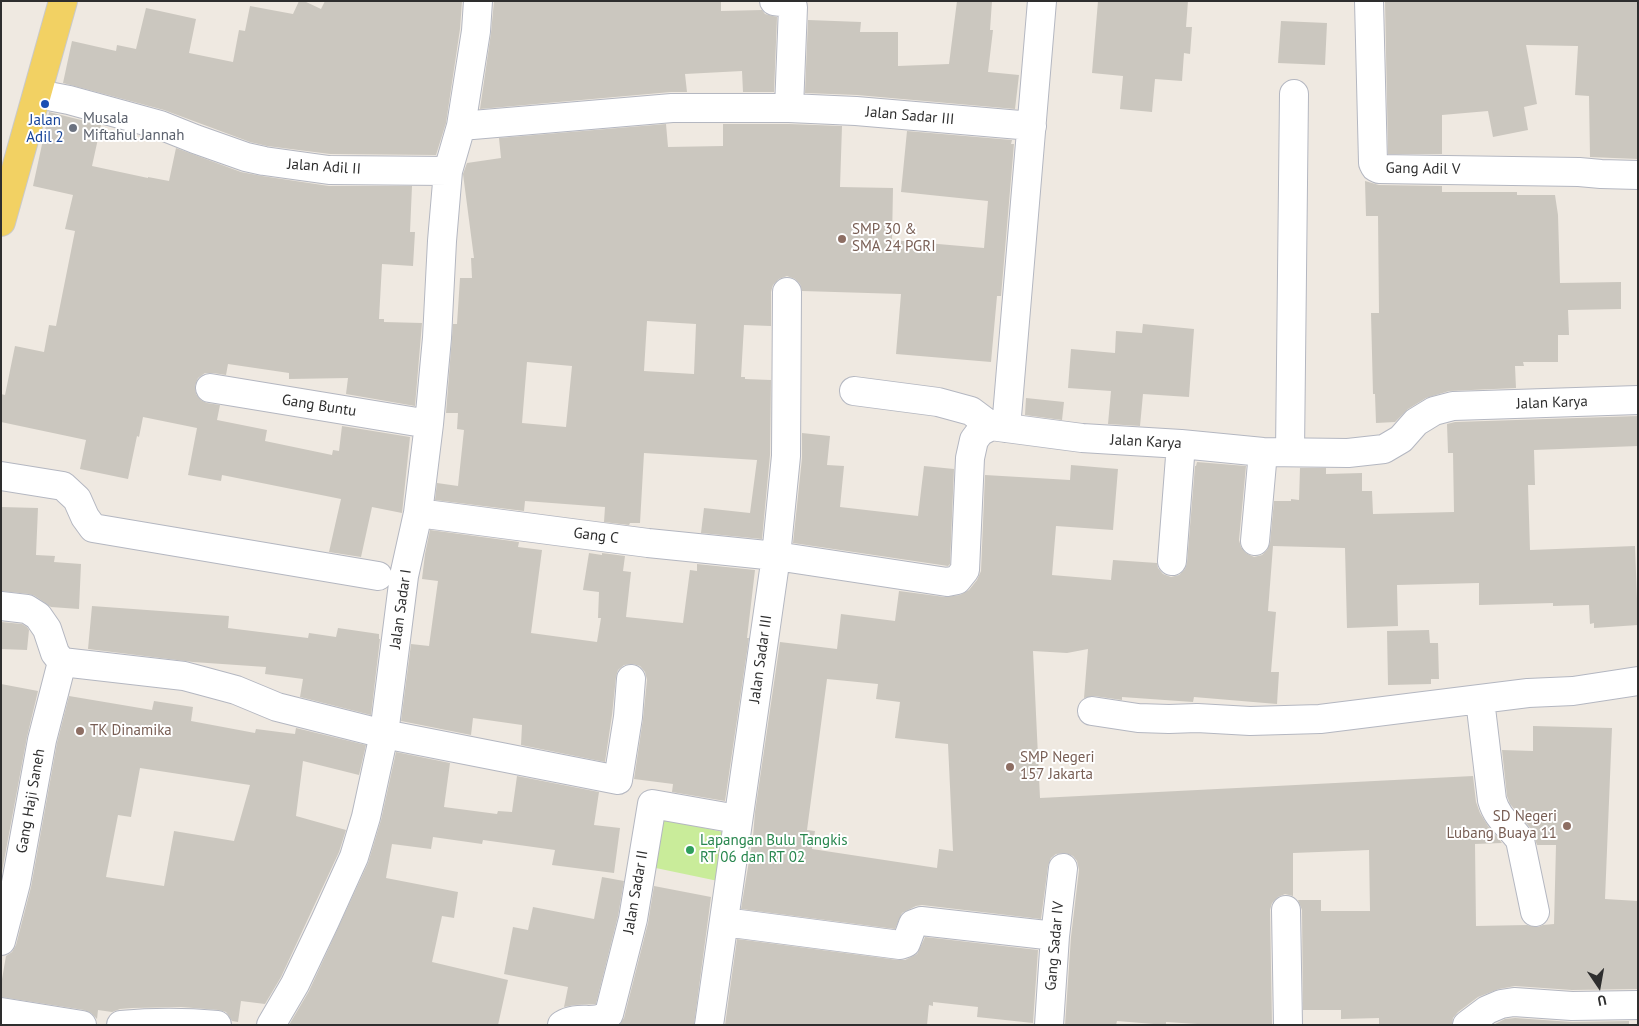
<!DOCTYPE html>
<style>
body{margin:0}
#map{position:relative;width:1639px;height:1026px;overflow:hidden;background:#efe9e1;font-family:"PT Sans",sans-serif}
canvas{display:block}
.frame{position:absolute;inset:0;border:2px solid #2e2e2e;pointer-events:none}
.north{position:absolute;left:1574px;top:961px;width:50px;height:50px;-webkit-text-stroke:4px #fff;paint-order:stroke;rotate:168deg;font-size:14px;font-weight:700;line-height:20px;text-align:center;color:#2e2e2e}
.north::after{content:'';display:block;margin:auto;width:18px;height:22px;background:#2e2e2e;clip-path:polygon(50% 0,100% 100%,50% 72%,0 100%)}
</style>
<div id="map">
<canvas width="1639" height="1026"></canvas>
<div class="frame"></div>
<div class="north">U</div>
</div>
<script>
const ctx = document.querySelector('canvas').getContext('2d');
ctx.lineJoin = 'round';
function paint(path, color) { ctx.fillStyle = color; ctx.fill(path, 'evenodd'); }
function trace(path, color, width, dash) { ctx.strokeStyle = color; ctx.lineWidth = width; ctx.lineCap = dash ? 'butt' : 'round'; ctx.setLineDash(dash || []); ctx.stroke(path); }
function label(font, color, halo, rows, align = 'center') {
  ctx.font = font + ' "PT Sans",sans-serif'; ctx.lineWidth = 4; ctx.setLineDash([]); ctx.textBaseline = 'middle'; ctx.strokeStyle = halo; ctx.fillStyle = color; for (const [text, x, y, turn = 0] of rows) {
    ctx.save(); ctx.translate(x, y); ctx.rotate((+turn || 0) * Math.PI / 180); ctx.textAlign = isNaN(turn) ? turn : align; if (halo) ctx.strokeText(text, 0, 0); ctx.fillText(text, 0, 0); ctx.restore();
  }
}
paint(new Path2D(`
 M661,819L728,833L718,881L651,867Z`), '#c9ec9a');
paint(new Path2D(`
 M299,1H304L321,9L325,1H462L460,29L446,123L436,155L330,154L267,146L250,142L164,110L63,83L72,41L116,51L117,45L136,49L146,8L196,19L189,53L233,62L239,30L245,31L250,6L293,14Z
 M494,1L721,2V11L762,10L765,14L777,17L774,92H743L742,71L685,74L687,92H671L480,109L491,33Z
 M957,1H992L990,30H993L988,72L1019,75L1015,109L857,95L805,93L808,20L861,22L860,32H898V66L949,64Z
 M1098,1H1188L1186,27H1192L1190,54L1184,53L1182,81L1155,79L1152,112L1120,109L1123,76L1092,73Z
 M1385,1H1638V159L1590,157L1589,96L1575,95L1578,46L1526,45L1537,104L1524,107L1528,130L1493,137L1488,111L1442,115V154H1388Z
 M1281,21L1327,23L1325,65L1278,63Z
 M49,112L101,125L92,166L148,178V177L169,181L176,148L241,172L262,176L329,186H412L410,232H415L413,266L382,264L379,319H384V322L422,323L415,406L346,394L348,378L289,379V373L228,364L226,375L213,373H205L198,378L195,386L196,394L201,400L207,403L220,405L217,420L267,430L265,441L332,455L333,450L339,451L342,426L410,437L402,513L372,507L361,557L329,552L341,499L222,475L221,481L188,475L197,428L143,417L139,437L137,436L128,479L80,469L86,440L1,422V394L5,395L15,346L44,352L49,325L56,326L75,231L65,229L73,195L33,186Z
 M666,124L668,147L723,146V124H789L842,126L840,187L893,188L892,240L984,248L988,201L901,192L907,131L1012,140L1011,144H1014L1001,296H997L991,362L896,354L901,294L802,291L800,284L795,279L787,276L779,279L773,285L771,292V326L744,325L741,377H745V379L771,380L770,455L762,539L701,533L704,508L750,513L757,460L644,453L640,523H630L629,525L604,522L605,507L525,501L524,511L435,500L437,483L458,486L464,430L457,429L458,413H446L453,324H457L460,278H472L471,258H474L463,174L467,163L501,158L499,138ZM647,321L696,324L694,374L644,371ZM527,362L572,366L566,427L522,423Z
 M1365,181L1379,185L1442,186V192H1517V195H1555L1558,215L1560,283L1621,282V309L1568,310L1569,335H1558V362H1523L1524,366H1515L1516,388L1449,391L1426,398L1408,409L1395,422L1376,423L1375,394H1373L1371,313H1379L1378,216H1366Z
 M1143,324L1194,329L1189,397L1143,394L1140,426L1108,424L1111,391L1068,388L1071,349L1115,353L1116,331L1142,333Z
 M1026,398L1064,402L1062,420L1025,415Z
 M1638,416V446L1534,450L1535,485H1528L1530,550L1635,546L1638,625L1594,628V623L1590,624L1589,605L1553,606V603L1479,605V583L1397,585L1398,626L1347,628L1345,548L1273,546L1268,611L1276,612L1271,672H1279L1277,704L1194,697L1193,702L1122,697V700L1094,696L1084,698L1088,649L1067,653L1033,651L1040,798L1473,776L1476,802L1480,813L1488,826L1502,843L1475,844L1476,926L1527,925L1538,927L1543,925L1554,924L1556,845H1537L1532,830L1510,804L1507,796L1502,750L1533,751V726L1612,728L1605,899L1638,901V989L1572,990L1515,986L1499,989L1478,997L1458,1012L1453,1018L1452,1025H1379V1018L1341,1019V1010H1303L1302,910L1298,900H1321V911H1370L1369,850L1293,853V896L1285,894L1278,897L1272,903L1270,910L1272,1025H1213L1166,1022V1025L1117,1021L1116,1025H1065L1071,937L1079,870L1077,861L1073,856L1065,853L1056,854L1051,858L1048,866L1041,919L922,905L916,906L902,913L895,929L741,909L753,837L755,812L780,642L837,649L841,614L895,621L899,591L945,597L960,595L969,590L977,580L981,571L985,475L1070,480L1071,465L1118,469L1113,530L1056,526L1052,575L1111,580L1113,560L1157,563L1158,568L1163,574L1171,577L1179,575L1185,569L1187,563L1195,466H1196L1197,462L1246,466L1239,540L1241,547L1246,553L1254,557L1262,555L1267,550L1270,543L1274,501H1291V499L1299,500L1300,468H1326V474L1362,473V491H1372L1373,514L1454,512L1453,453H1448L1447,424L1455,422ZM827,679L878,684L876,699L900,702L895,738L948,744L953,851L939,849L937,868L812,849L815,831L807,830Z
 M802,433L830,436L827,465L844,466L840,507L918,516L924,466L954,469L950,564L948,566L793,543L802,458Z
 M1,507L38,508L36,555L55,556L54,562L81,564L79,609L51,607L35,596L29,594L1,591Z
 M430,530L519,542L518,547L542,550L531,633L597,642L601,618H598L599,592L583,590L589,553L602,555V553L625,556L623,571L631,572L626,617L683,623L690,570L697,571V564L755,570L747,638H749L725,801L672,792L673,784L634,779L643,719L647,680L645,672L640,666L633,664L624,665L618,670L616,677L612,715L605,762L521,745L522,725L473,718L471,735L401,721L411,644L429,646L438,581L422,579L425,554Z
 M92,606L229,616L228,628L308,638L309,633L336,637L338,628L379,634V639H380L371,715L300,697L303,679L265,674L266,667L193,662L88,649Z
 M1,622L22,624L27,627L29,630L27,650L1,649Z
 M1429,630L1430,643H1438L1439,679H1431V684L1388,685L1387,631Z
 M1,684L38,691L27,737L1,877Z
 M69,696L152,710L154,701L193,707L191,721L255,733L256,729L295,734L296,728L366,745L359,775L303,761L296,816L346,830L339,852L281,977L265,1004L241,1001L238,1022L232,1021L226,1012L219,1010L181,1007L132,1008L120,1009L112,1012L98,1010L97,1019L91,1013L84,1010L1,997V985L6,956L12,952L16,945L31,887L57,743ZM140,768L250,785L234,841L174,831L164,886L106,877L118,815L131,817Z
 M396,752L450,763L444,807L497,814L498,811L512,812L517,776L599,792L594,825L620,828L614,873L552,865L555,850L483,840L482,844L433,837L431,849L392,844L386,878L458,892L454,918L442,916L432,962L508,980L498,1025H289L309,991L368,863L381,820Z
 M602,877L624,881L618,916L596,1004L574,1005L564,1007L568,987L504,974L513,927L528,930L533,907L594,919Z
 M654,886L711,897L694,1025H619L624,1018L648,923Z
 M925,937L1038,950L1033,1023L977,1017L978,1007L933,1002V1006L929,1005L927,1025H725L737,939L898,960H905L917,954Z
 M1515,1018L1572,1022L1629,1021V1025H1493L1505,1019Z`), '#cbc7bf');
const minor = new Path2D(`
 M774,1L790,3L793,7L789,108
 M1369,1L1373,163L1375,167L1379,169L1579,172L1601,174L1638,175
 M38,94L69,100L160,125L195,139L246,157L264,161L329,170L448,171
 M461,126L672,108H789L856,111L1032,126
 M210,388L429,424
 M854,391L938,402L971,411L991,426
 M1006,428L1042,1
 M1290,452L1294,94
 M1,476L63,486L77,499L85,517L93,528L378,576
 M418,513L648,543L776,556L947,582L957,580L965,570L970,458L974,440L980,432L991,426L1082,438L1181,444L1263,452L1348,453L1384,449L1401,439L1416,422L1434,411L1453,406L1638,400
 M1255,541L1263,452
 M1172,561L1181,444
 M1,606L27,609L38,616L47,629L55,653L62,662L184,676L236,690L277,707L384,734L618,780L628,717L631,679
 M1480,700L1492,800C1497,818 1509,825 1520,840L1535,912
 M1092,711L1138,718L1169,719L1197,718L1250,721L1320,719L1528,693L1573,691L1638,681
 M1286,910L1288,1025
 M724,922L900,945L906,943L913,924L921,921L1055,936
 M1,941L16,883L42,740L62,662
 M1,1012L82,1025
 M121,1025C153,1022 185,1022 217,1025
 M271,1025L295,984L325,921L354,857L366,817L384,734L404,576L418,513L429,424L437,338L442,241L448,171L461,126L476,31L478,1
 M562,1025C580,1014 594,1026 609,1014L633,919L652,804L737,819
 M709,1025L776,556L786,456L787,292
 M1049,1025L1055,936L1063,868
 M1467,1025L1487,1010L1501,1004L1514,1002L1572,1006L1638,1005`);
const major = new Path2D(`
 M1,222L63,1`);
trace(minor, '#b4b7c1', 30);
trace(major, '#c9c9c9', 30);
trace(minor, '#fff', 28);
trace(major, '#f2d163', 28);
for (const [x, y, r, color] of [
 [45,104,5,"#1a4fb4"],
 [73,128,5,"#6b7280"],
 [842,239,5,"#8d6e63"],
 [80,731,5,"#8d6e63"],
 [1010,767,5,"#8d6e63"],
 [1567,826,5,"#8d6e63"],
 [690,850,5,"#2e9e5b"]
]) { const dot = new Path2D(); dot.arc(x, y, r, 0, 2 * Math.PI); ctx.fillStyle = color; ctx.fill(dot); trace(dot, '#fff', 2); }
label('15px', '#2e2e2e', '#fff', [
 ["Jalan Sadar III",910,116,5],
 ["Jalan Adil II",324,167,4],
 ["Gang Adil V",1423,169,1],
 ["Jalan Karya",1552,403,-2],
 ["Gang Buntu",319,406,9],
 ["Jalan Karya",1146,442,3],
 ["Gang C",596,536,7],
 ["Jalan Sadar I",401,609,-82],
 ["Jalan Sadar III",761,659,-82],
 ["Gang Haji Saneh",31,801,-80],
 ["Jalan Sadar II",636,892,-80],
 ["Gang Sadar IV",1055,946,-85]
]);
label('15px', '#5b616d', '#fff', [
 ["Musala",83,119],
 ["Miftahul Jannah",83,136]
], 'left');
label('15px', '#164399', '#fff', [
 ["Jalan",45,121],
 ["Adil 2",45,138]
]);
label('15px', '#785e54', '#fff', [
 ["SMP 30 &",852,230],
 ["SMA 24 PGRI",852,247],
 ["TK Dinamika",90,731],
 ["SMP Negeri",1020,758],
 ["157 Jakarta",1020,775],
 ["SD Negeri",1557,817,"right"],
 ["Lubang Buaya 11",1557,834,"right"]
], 'left');
label('15px', '#27864d', '#fff', [
 ["Lapangan Bulu Tangkis",700,841],
 ["RT 06 dan RT 02",700,858]
], 'left');
</script>
